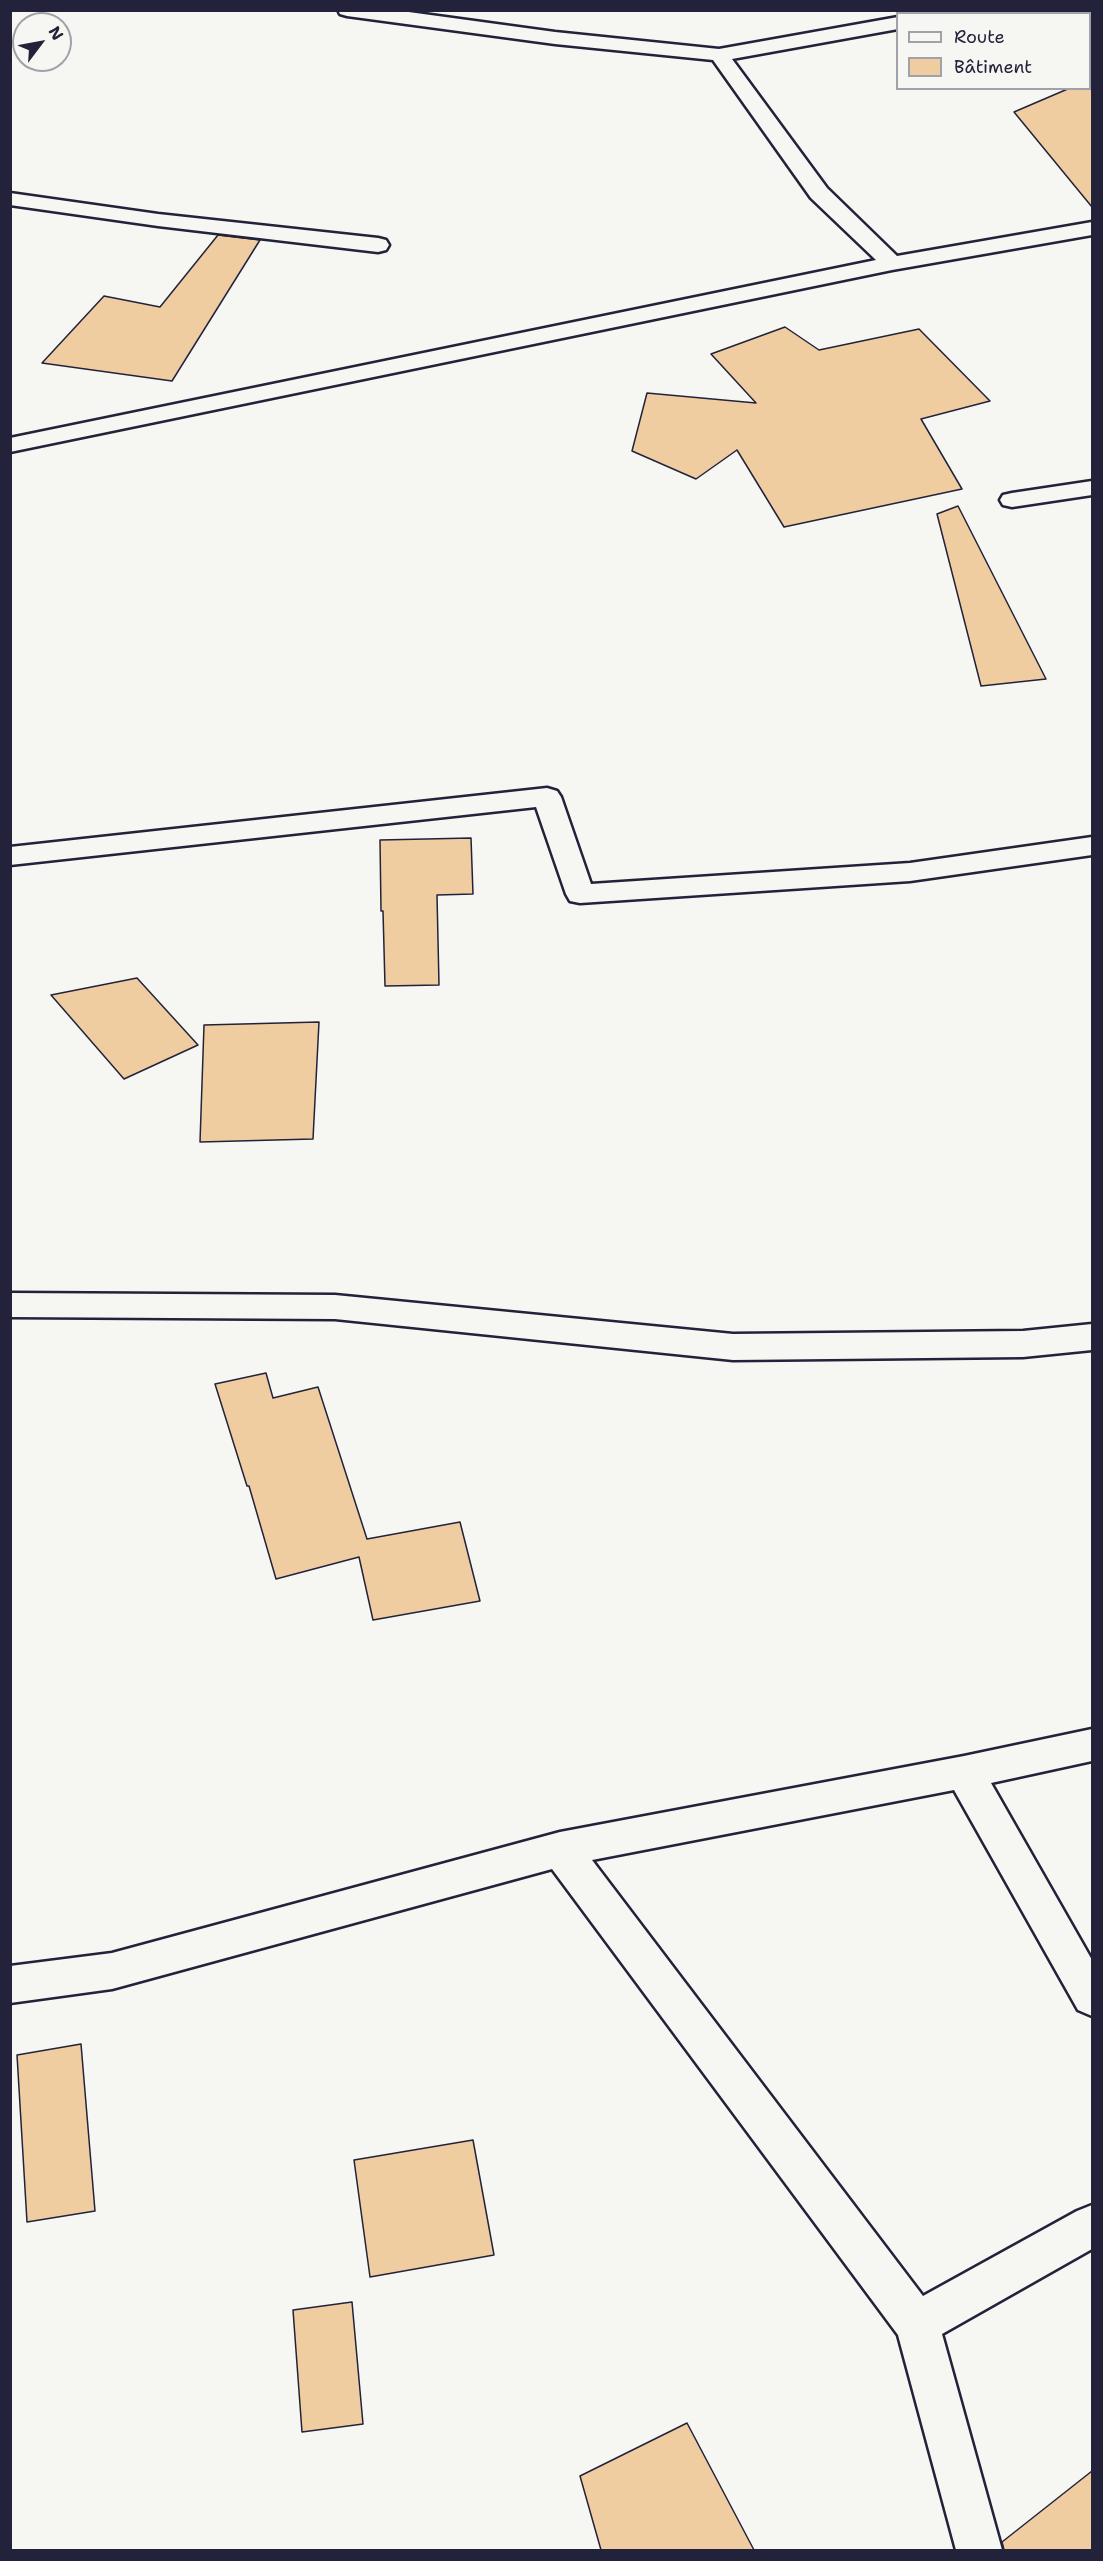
<!DOCTYPE html>
<meta charset="utf-8">
<style>
body{margin:0}
#map{position:relative;width:1103px;height:2561px;overflow:hidden;background:#f6f6f2;font-family:"Shantell Sans",sans-serif}
canvas{display:block}
.frame{position:absolute;inset:0;border:12px solid #22223b;pointer-events:none}
.legend{position:absolute;left:896px;top:12px;width:195px;height:78px;box-sizing:border-box;background:#f6f6f2;border:2px solid #a1a1a9;margin:0;padding:8px 10px;list-style:none;font-size:18px;color:#22223b}
.legend li{display:flex;align-items:center;gap:12px;height:30px}
.legend b{width:30px;border:2px solid #a1a1a9}
.north{position:absolute;left:12px;top:12px;width:60px;height:60px;box-sizing:border-box;background:#f6f6f2;border:2px solid #a1a1a9;border-radius:50%;rotate:58deg;font-size:16px;font-weight:700;line-height:24px;text-align:center;color:#22223b}
.north::after{content:'';display:block;margin:auto;width:21px;height:27px;background:#22223b;clip-path:polygon(50% 0,100% 100%,50% 72%,0 100%)}
</style>
<div id="map">
<canvas width="1103" height="2561"></canvas>
<div class="frame"></div>
<ul class="legend">
<li><b style="height:8px;background:#f6f6f2"></b>Route</li>
<li><b style="height:16px;background:#f0cda1"></b>Bâtiment</li>
</ul>
<div class="north">N</div>
</div>
<script>
const ctx = document.querySelector('canvas').getContext('2d');
ctx.lineJoin = 'round';
function paint(path, color) { ctx.fillStyle = color; ctx.fill(path, 'evenodd'); }
function trace(path, color, width, dash) { ctx.strokeStyle = color; ctx.lineWidth = width; ctx.lineCap = dash ? 'butt' : 'round'; ctx.setLineDash(dash || []); ctx.stroke(path); }
const building = new Path2D(`
 M1092,79V207L1014,112L1070,88H1089V80Z
 M218,235L260,240L172,381L42,363L104,296L160,307Z
 M785,327L819,350L919,329L990,401L921,419L962,489L784,527L737,450L696,479L632,451L647,393L756,403L711,354Z
 M958,506L1046,679L981,686L937,514Z
 M471,838L473,894L437,895L439,985L385,986L383,911H381L380,840Z
 M137,978L198,1045L124,1079L51,995Z
 M319,1022L313,1139L200,1142L204,1025Z
 M266,1373L273,1398L318,1387L367,1539L460,1522L480,1601L373,1620L359,1557L276,1579L249,1486H247L215,1384Z
 M81,2044L95,2211L27,2222L17,2055Z
 M473,2140L494,2255L370,2277L354,2160Z
 M352,2302L363,2424L302,2432L293,2310Z
 M687,2423L754,2550H601L580,2476Z
 M1092,2471V2550H1004L1002,2542Z`);
paint(building, '#f0cda1');
trace(building, '#22223b', 1.5);
const minor = new Path2D(`
 M338,10H394L555,32L719,49L898,17V29L732,59L827,188L897,256L1092,222V235L892,270L10,452V438L876,260L811,198L713,60L555,44L347,16L340,14Z
 M941,10H974L972,14H939Z
 M10,193L158,214L378,238L386,240L389,245L386,250L378,252L158,226L10,205Z
 M1092,481V495L1012,507L1003,505L1000,500L1003,495L1012,493Z
 M547,788L557,791L561,797L591,884L910,863L1092,837V855L910,881L580,903L570,901L566,894L536,807L10,865V847Z
 M10,1293L335,1295L733,1334L1023,1331L1092,1324V1350L1023,1357L733,1360L335,1319L10,1317Z
 M1092,1729V1761L991,1783L1092,1960V2016L1078,2010L954,1790L592,1860L923,2296L1077,2211L1092,2205V2249L942,2334L1002,2550H956L898,2335L552,1869L112,1989L10,2003V1966L112,1953L560,1832L964,1756Z`);
trace(minor, '#22223b', 5);
paint(minor, '#f6f6f2');
</script>
